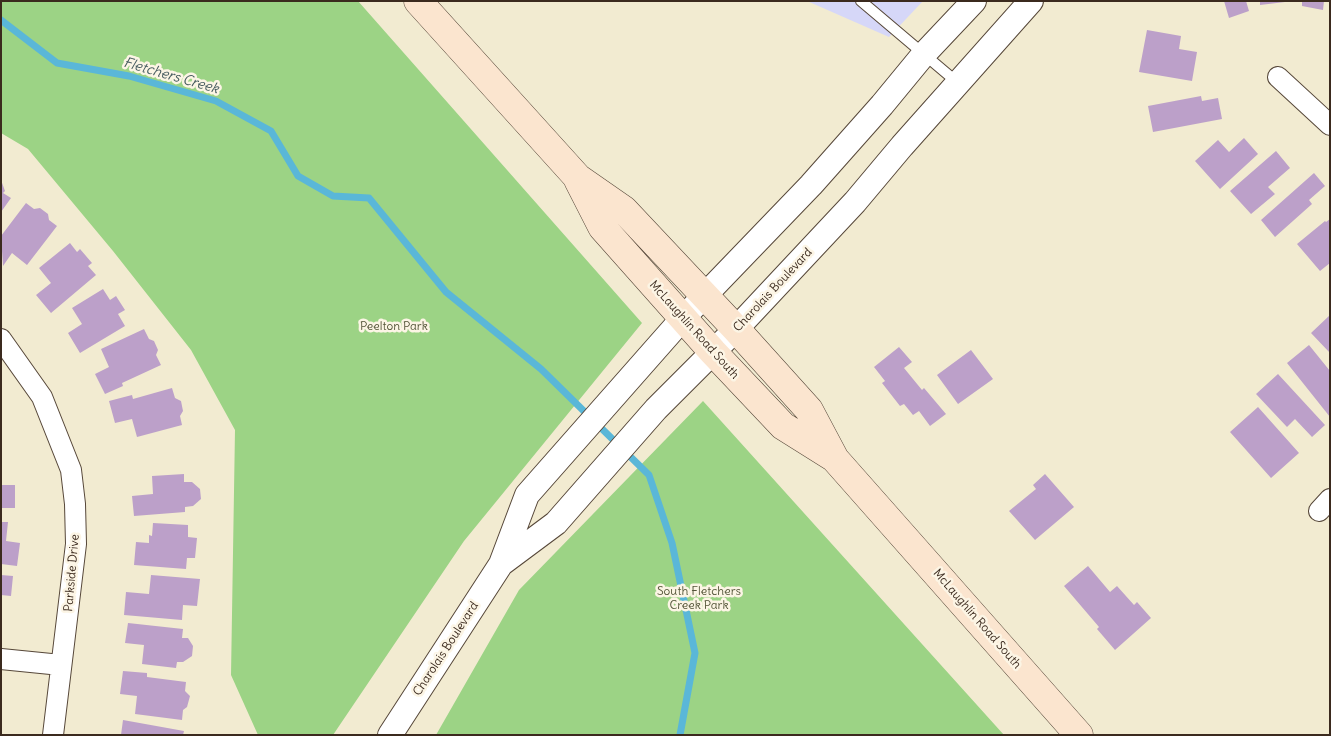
<!DOCTYPE html>
<style>
body{margin:0}
#map{position:relative;width:1331px;height:736px;overflow:hidden;background:#f2ebd1;font-family:Delius,sans-serif}
canvas{display:block}
.frame{position:absolute;inset:0;border:2px solid #3b2a1e;pointer-events:none}
</style>
<div id="map">
<canvas width="1331" height="736"></canvas>
<div class="frame"></div>
</div>
<script>
const ctx = document.querySelector('canvas').getContext('2d');
ctx.lineJoin = 'round';
function paint(path, color) { ctx.fillStyle = color; ctx.fill(path, 'evenodd'); }
function trace(path, color, width, dash) { ctx.strokeStyle = color; ctx.lineWidth = width; ctx.lineCap = dash ? 'butt' : 'round'; ctx.setLineDash(dash || []); ctx.stroke(path); }
function label(font, color, halo, rows, align = 'center') {
  ctx.font = font + ' Delius,sans-serif'; ctx.lineWidth = 5; ctx.setLineDash([]); ctx.textBaseline = 'middle'; ctx.strokeStyle = halo; ctx.fillStyle = color; for (const [text, x, y, turn = 0] of rows) {
    ctx.save(); ctx.translate(x, y); ctx.rotate((+turn || 0) * Math.PI / 180); ctx.textAlign = isNaN(turn) ? turn : align; if (halo) ctx.strokeText(text, 0, 0); ctx.fillText(text, 0, 0); ctx.restore();
  }
}
paint(new Path2D(`
 M807,1H923L889,37Z`), '#d6d7f8');
paint(new Path2D(`
 M1,1H358L642,323L464,541L333,735H258L231,675L235,430L191,350L113,251L28,149L1,133Z
 M703,401L1004,735H436L519,590Z`), '#9cd385');
trace(new Path2D(`
 M1,20L57,63L129,76L216,101L271,131L298,176L333,196L369,198L446,292L541,369L649,475L672,543L695,653L680,735`), '#5ab7d8', 7);
paint(new Path2D(`
 M1224,1H1246L1249,11L1229,18Z
 M1260,1H1285V2L1260,5Z
 M1302,1H1324L1323,10L1302,6Z
 M1147,30L1181,36L1179,49L1197,52L1192,81L1139,72Z
 M1201,96L1202,101L1218,98L1222,119L1153,132L1148,106Z
 M1244,138L1258,154L1220,189L1195,161L1218,140L1229,152Z
 M1276,151L1290,168L1268,187L1275,194L1251,214L1230,191Z
 M1314,173L1325,186L1309,200L1312,204L1275,237L1261,220Z
 M1,180L5,191L3,193L11,198L1,212Z
 M26,203L34,209L40,208L48,214L49,220L57,226L27,265L12,253L3,266L1,236Z
 M1330,219V263L1320,271L1297,244L1325,221L1326,222Z
 M70,243L77,252L80,249L92,263L88,266L96,275L51,313L36,295L51,283L39,268Z
 M103,289L110,300L116,296L125,310L118,314L125,326L80,353L68,333L82,324L72,308Z
 M1330,315V353L1311,333Z
 M144,329L149,339L154,341L158,350L156,355L161,365L122,383L123,386L105,394L95,374L109,367L101,349Z
 M1309,345L1330,371V417L1287,363Z
 M899,347L912,362L904,368L922,390L924,388L946,414L930,426L919,411L913,415L904,404L900,406L882,383L885,381L874,367Z
 M971,350L993,379L958,404L937,375Z
 M1278,374L1325,425L1312,437L1295,419L1287,427L1256,394Z
 M172,388L175,398L181,401L183,411L180,416L182,425L137,437L132,419L115,423L109,401L132,395L133,399Z
 M1258,407L1299,453L1271,478L1230,432Z
 M184,474V482H192L200,489L201,499L193,506L185,507V512L134,516L132,496L153,494L152,476Z
 M1045,474L1074,507L1035,540L1009,511L1036,489L1033,485Z
 M1,485H15V508H1Z
 M1,522H8L6,541L20,543L17,566L1,564Z
 M153,523L188,525V537L197,538L195,558H187L186,569L134,565L136,542L149,543V535L152,536Z
 M1088,566L1110,592L1117,586L1134,605L1137,602L1151,618L1115,650L1097,629L1099,627L1064,586Z
 M1,575L13,576L11,596L1,595Z
 M151,575L200,579L197,606L183,605L182,620L124,615L126,592L149,594Z
 M128,623L183,629L182,638H188L193,646L192,656L183,662H177L176,668L142,664L144,645L125,643Z
 M123,671L147,673V677L186,682L185,691L190,696L187,707L183,710L182,720L135,714L137,696L120,694Z
 M123,720L184,731L183,735H121Z`), '#bca0c9');
const service = new Path2D(`
 M861,1L958,83`);
const minor = new Path2D(`
 M1278,77L1330,125
 M1,339L42,397L71,470L75,504L76,544L53,735
 M1319,511L1330,499
 M1,659L61,665`);
const tertiary = new Path2D(`
 M501,564L556,523L656,409L736,329L855,202L902,146L1031,1
 M390,735L501,564L527,495L683,318L811,185L882,105L924,54L974,1`);
const secondary = new Path2D(`
 M418,1L578,178L624,210L736,329L809,410L835,459L1079,735
 M578,180L602,227L713,352L783,426L834,458`);
trace(service, '#564739', 12);
trace(minor, '#564739', 22);
trace(tertiary, '#564739', 26);
trace(secondary, '#564739', 29);
trace(service, '#fff', 10);
trace(minor, '#fff', 20);
trace(tertiary, '#fff', 24);
trace(secondary, '#fbe5cf', 28);
label('12px', '#3b2a1e', '#fcf5e5', [
 ["Charolais Boulevard",773,290,-47],
 ["McLaughlin Road South",694,330,48],
 ["Parkside Drive",72,573,-85],
 ["McLaughlin Road South",977,619,49],
 ["Charolais Boulevard",446,649,-57]
]);
label('12px', '#535438', '#fcf5e5', [
 ["Peelton Park",394,327],
 ["South Fletchers",699,592],
 ["Creek Park",699,606]
]);
label('italic 14px', '#465b5f', '#fcf5e5', [
 ["Fletchers Creek",171,76,16]
]);
</script>
